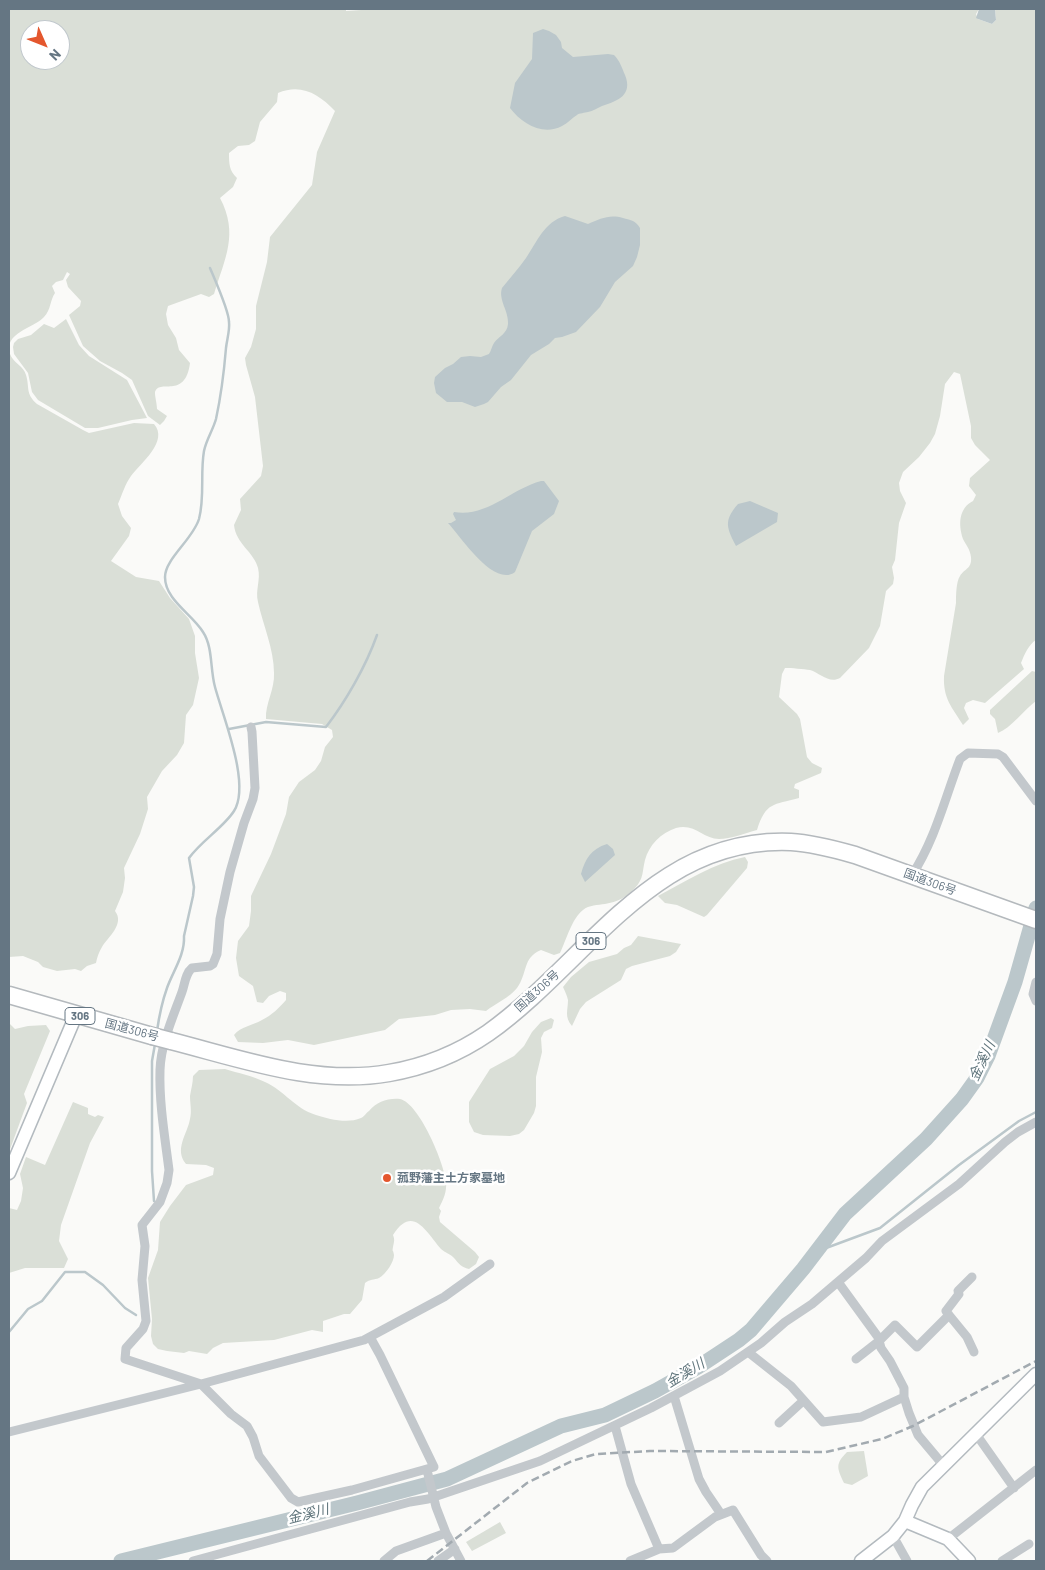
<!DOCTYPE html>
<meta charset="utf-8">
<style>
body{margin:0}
#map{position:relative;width:1045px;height:1570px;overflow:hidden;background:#fafaf8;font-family:Barlow,sans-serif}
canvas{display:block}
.frame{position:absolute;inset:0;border:10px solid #657683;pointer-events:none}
.north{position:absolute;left:20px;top:20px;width:50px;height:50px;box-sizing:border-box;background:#fff;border:1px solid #c1c8cd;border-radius:50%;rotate:134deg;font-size:14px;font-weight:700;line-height:20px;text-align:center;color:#657683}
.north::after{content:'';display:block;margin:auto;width:18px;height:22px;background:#e4572e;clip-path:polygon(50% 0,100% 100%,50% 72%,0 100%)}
</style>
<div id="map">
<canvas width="1045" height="1570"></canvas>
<div class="frame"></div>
<div class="north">N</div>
</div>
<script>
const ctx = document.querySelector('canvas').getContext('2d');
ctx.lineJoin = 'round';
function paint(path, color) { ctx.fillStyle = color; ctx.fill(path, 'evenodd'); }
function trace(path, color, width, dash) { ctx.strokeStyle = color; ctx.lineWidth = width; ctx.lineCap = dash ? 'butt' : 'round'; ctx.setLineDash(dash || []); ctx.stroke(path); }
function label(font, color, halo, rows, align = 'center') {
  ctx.font = font + ' Barlow,"Noto Sans JP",sans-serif'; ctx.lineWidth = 5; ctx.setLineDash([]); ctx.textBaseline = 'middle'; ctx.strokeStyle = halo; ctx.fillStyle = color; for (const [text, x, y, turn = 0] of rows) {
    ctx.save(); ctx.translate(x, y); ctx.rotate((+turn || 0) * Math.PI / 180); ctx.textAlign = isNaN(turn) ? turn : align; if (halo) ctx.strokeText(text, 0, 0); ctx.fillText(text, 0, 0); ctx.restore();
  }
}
paint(new Path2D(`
 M9,9H346V11L361,10L362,9H979L976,14L978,19L992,24L996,20L995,9H1036V640C1029,644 1024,655 1021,663L1024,669L985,703L973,700L966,703L964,708L969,719L963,725C952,707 943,699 944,676L956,603C956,596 956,582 960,576C965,568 972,569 971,557C970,549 966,545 963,539C958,524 959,508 973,501L976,495L969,486L970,478L990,460L975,445L971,438V426L960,374L954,372L945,384L940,416L935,434L930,443L919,457L903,472L899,483L900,491L906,503L899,523L895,560L892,567L894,578L893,584L886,591L880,626L869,648L840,678C829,684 820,673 810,670C804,669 791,668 785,668L782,674L779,697L797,714L800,719L807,757L812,763L822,768L821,773L795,784L794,788L799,790V798C773,805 766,802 757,830C745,833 731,839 719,839C703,839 695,823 676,828C661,833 649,845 645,860C642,872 644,878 635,888C627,897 617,902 605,904C598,905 589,905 583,910C572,918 566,941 560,953L554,955L541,950C522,958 528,973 517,988C510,997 495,1004 486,1011L470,1009L451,1010L435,1015L399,1019L385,1030L314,1045L288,1040L263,1043L238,1042L234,1035C241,1026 252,1026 262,1020C272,1015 279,1008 286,1000V993L280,991L269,996L263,1003L257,1002L253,986L239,976L236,958L238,941L249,926L251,911V896L271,854L286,814L289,797L299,782L315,770L321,761L325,747L333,737L332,730L322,724L266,719C265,704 275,689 274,673C274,649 263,625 258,602C255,590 261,580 258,568C254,552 236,544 234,525L241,510L240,499L261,476L263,466L255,397L246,365L245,358L251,347L256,329V306L267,262L270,237L312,185L317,152L335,111C319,94 301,83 278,93L277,102L260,122L255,141L249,145L238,146L229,153C229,163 229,171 237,178L233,187L220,198C239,234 225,258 214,294L209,297L201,294L168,306L166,314L168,325L176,338L179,350L190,363C185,401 158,377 155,393C155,397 157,404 157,409L167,416L164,421L160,425L148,416L132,380L122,373L100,361L83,346L69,315L80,306L81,301L68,287L66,280L70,274L67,272L63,280L56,282L52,286L55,293C50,300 51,310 44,317C34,328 3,333 10,354C13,363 24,366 26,375C30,388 25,393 37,404L83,430L89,433L134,423L154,424C169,441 141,463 131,476C125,484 122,495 118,504L122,516L131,528L129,536L111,561L136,577L159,581L170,598L189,619L195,636V653L199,678L193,705L186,715L184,743L177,755L162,771L147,797L148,809L140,834L124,868L125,878L123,892L115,911C125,924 108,937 102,947C99,952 97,957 96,963L87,966L81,971L75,969L57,971L43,967L38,962L23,956L9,957ZM30,30H60V60H30Z
 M66,319L79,345L89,356L127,380L147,418L132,420L98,428H85L38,400L32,392L28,373L14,354L13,347L14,343L18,339L31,335L44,324L54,328Z
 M1032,671L1036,672V701C1024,710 1011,728 998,733L995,719L990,714V710Z
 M745,857L748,862L747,868L707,915L704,917L677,905L665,903L658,896C686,881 714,863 745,857Z
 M638,936L681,944L676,952L670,956L632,966L626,969L621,980L586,1002L580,1009L572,1026C564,1017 568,1010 568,1000C567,996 565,991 563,987L571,977L589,962L617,954L624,948L631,945Z
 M551,1018L554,1020L552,1028L544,1032L541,1038L542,1052L536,1077V1106L534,1113L524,1130L519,1134L510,1136L483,1135L474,1132L469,1122V1102L490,1069L514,1056L524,1046L532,1032L541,1022Z
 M9,1023L15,1029L28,1026L46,1025L50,1031L24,1094L27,1103L9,1152Z
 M225,1069C238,1073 253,1076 265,1082C285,1091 294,1108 316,1115C329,1119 347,1124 361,1118C364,1117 366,1113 369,1111C377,1102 387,1098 400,1099C419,1103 445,1164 446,1183C447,1192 443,1200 439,1208L441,1211L439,1217L440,1222L475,1252L479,1257L476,1264L469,1269C461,1267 459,1264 454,1258C451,1254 445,1253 441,1249C426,1232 413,1204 393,1235C395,1240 394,1242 393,1247C392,1253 393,1248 394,1255C394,1262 386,1274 379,1278C374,1280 370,1279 365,1283L362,1300L350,1314H344L323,1321V1332L312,1330L274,1340L223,1343L213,1348L207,1354L189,1351L184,1353L167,1351L158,1349L153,1344L151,1336L152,1319L148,1278L158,1250L160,1222L170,1206L186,1185L213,1175L214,1168L206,1165L186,1164C174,1149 187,1135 190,1119C192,1111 190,1104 190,1096C191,1089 193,1083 193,1076L199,1070Z
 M73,1102L88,1108V1114L95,1117L98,1115L104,1117L90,1143L61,1225L59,1241L68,1259L64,1268H25L9,1273V1208L17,1210L21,1201L23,1188L20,1174L26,1157L45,1165Z
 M864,1451L868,1476L852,1485L844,1483C837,1468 835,1464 847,1452Z
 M500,1522L506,1533L472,1551L466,1542Z`), '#dadfd7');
paint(new Path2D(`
 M979,9H995L996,20L992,24L978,19L976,18Z
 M543,29L549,31L556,35L561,42L562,48L573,57L608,54L614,55C620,61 622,68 625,75C633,95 618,101 602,106C597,108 593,111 588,112C585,113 579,113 577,115C572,118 568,123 562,126C543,136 522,124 510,108L515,83L532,59L533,33Z
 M565,216L588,224C600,219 609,214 623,218C630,220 635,220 640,228V245L637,257L633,266L615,282L600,307L576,332L562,337L555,338L549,344L531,355L511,380L501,387L488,402L484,404L475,407L462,402H447L436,393L434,383L435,377L445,368L453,364L461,357L470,356L481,357L489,354C491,351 492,346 494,343C499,336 507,334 508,324C509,311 498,300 502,288C510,278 519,268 526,258C537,242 544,222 565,216Z
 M541,481H544L559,501L554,514L532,531L515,572C494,588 461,537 448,523H451L456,520L453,514L454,512C486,518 511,489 541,481Z
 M750,501L778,513L777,522L736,546C727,528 723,521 738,504Z
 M607,844L613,849L615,855L585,882L581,874C585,859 591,849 607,844Z`), '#bbc7cb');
trace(new Path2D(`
 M229,729L266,722L326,727C346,701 366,666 377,635
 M157,1031C159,1017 162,1002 167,988C173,971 185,955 184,936L193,896L194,887L189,858C201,841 224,827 234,811C251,784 223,717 215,687C210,669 213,647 203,632C192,614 165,600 165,577C165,559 193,539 199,519C205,497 200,473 204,451C206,440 213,430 216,419C221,396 224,372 226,348C227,339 230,330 229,322C229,311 215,280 210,268
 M154,1201L152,1171V1061L155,1044
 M818,1251L880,1228L959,1165L1019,1121L1036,1112
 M9,1332L28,1309L42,1301L65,1272H85L103,1285L125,1308L136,1315`), '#bbc7cb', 2.5);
trace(new Path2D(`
 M121,1561L357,1503L447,1479L561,1426L605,1415L655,1391L698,1367L739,1340L751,1330L803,1269L845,1214L926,1139L962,1099L977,1078L988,1056L1015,982L1036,908`), '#bbc7cb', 15);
const secondary = new Path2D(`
 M9,1173L76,1015
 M905,1521L948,1539L969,1561
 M861,1561L893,1536L905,1521L912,1505L922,1487L1036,1374`);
const highway = new Path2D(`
 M9,995L152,1036
 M171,1041C242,1059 315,1086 389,1073C424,1067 459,1053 488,1033C588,962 653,836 791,842C812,843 834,849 855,855L1036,920`);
trace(secondary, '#b3babf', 15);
trace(highway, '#b4b9bd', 19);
trace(new Path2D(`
 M251,727L252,732L255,788L253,799L244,823L230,872L220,919L217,954L213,964L210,966L192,968C185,974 185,984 182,992C173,1017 161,1043 160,1070C159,1103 165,1138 169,1170L167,1183L160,1202L142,1225L145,1246L142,1280L146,1321L143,1329L126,1348L125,1359L201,1384L231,1414L247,1426L253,1437L259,1456L291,1498L298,1502L352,1490L434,1467L380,1355L370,1337
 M912,875C935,840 945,798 960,759L968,753L998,754L1003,757L1036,801
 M1036,982L1033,994L1036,1001
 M838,1282L878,1337L881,1348L890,1361L904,1388V1397L909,1413L918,1435L944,1466
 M949,1315L946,1311L959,1294L958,1291L972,1277
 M748,1352L791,1386L823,1422L861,1417L904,1397
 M856,1359L879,1341L895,1325L917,1347L949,1315L967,1337L974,1352
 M674,1396L699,1479L706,1492L721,1514
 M779,1423L803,1401
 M615,1426L631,1484L659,1549
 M9,1432L201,1384L364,1340L444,1297L490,1264
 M976,1434L1014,1488
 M427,1470L436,1507L446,1533L461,1561
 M893,1536L907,1561
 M948,1539L1036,1470
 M193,1561L410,1502L428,1499L540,1461L651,1408L720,1371L761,1343L785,1322L812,1304L866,1258L882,1241L959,1184L1005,1142L1018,1132L1036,1122
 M384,1561L396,1551L446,1533
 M438,1561L455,1549
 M630,1561L659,1549L673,1548L715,1517L733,1510L761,1555L767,1561
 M1002,1561L1029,1544`), '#c3c8cc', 9);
trace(secondary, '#fff', 12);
trace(highway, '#fff', 16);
trace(new Path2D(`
 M427,1561L527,1483L572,1461L596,1454L650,1451L826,1452L882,1439L913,1426L1036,1361`), '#a2aab0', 2.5, [8, 4]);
const highwayBridge = new Path2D(`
 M152,1036L171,1041`);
trace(highwayBridge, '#b4b9bd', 19, []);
trace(highwayBridge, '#fff', 16);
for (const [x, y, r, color] of [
 [387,1178,5,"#e4572e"]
]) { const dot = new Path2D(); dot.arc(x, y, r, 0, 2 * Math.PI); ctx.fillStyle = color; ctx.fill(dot); trace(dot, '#fff', 2); }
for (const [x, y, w] of [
 [591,941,30],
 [80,1016,30]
]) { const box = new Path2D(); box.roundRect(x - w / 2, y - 8.5, w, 17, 4); ctx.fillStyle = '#fff'; ctx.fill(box); trace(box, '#657683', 1); }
label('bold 11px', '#657683', null, [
 ["306",591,941],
 ["306",80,1016]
]);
label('12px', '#657683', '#fff', [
 ["国道306号",930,882,20],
 ["国道306号",537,991,-42],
 ["国道306号",132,1030,15]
]);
label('bold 12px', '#657683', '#fff', [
 ["菰野藩主土方家墓地",397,1178]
], 'left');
label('italic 14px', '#60757c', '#fff', [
 ["金溪川",982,1061,-65],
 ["金溪川",685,1373,-31],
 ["金溪川",308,1514,-14]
]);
</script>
